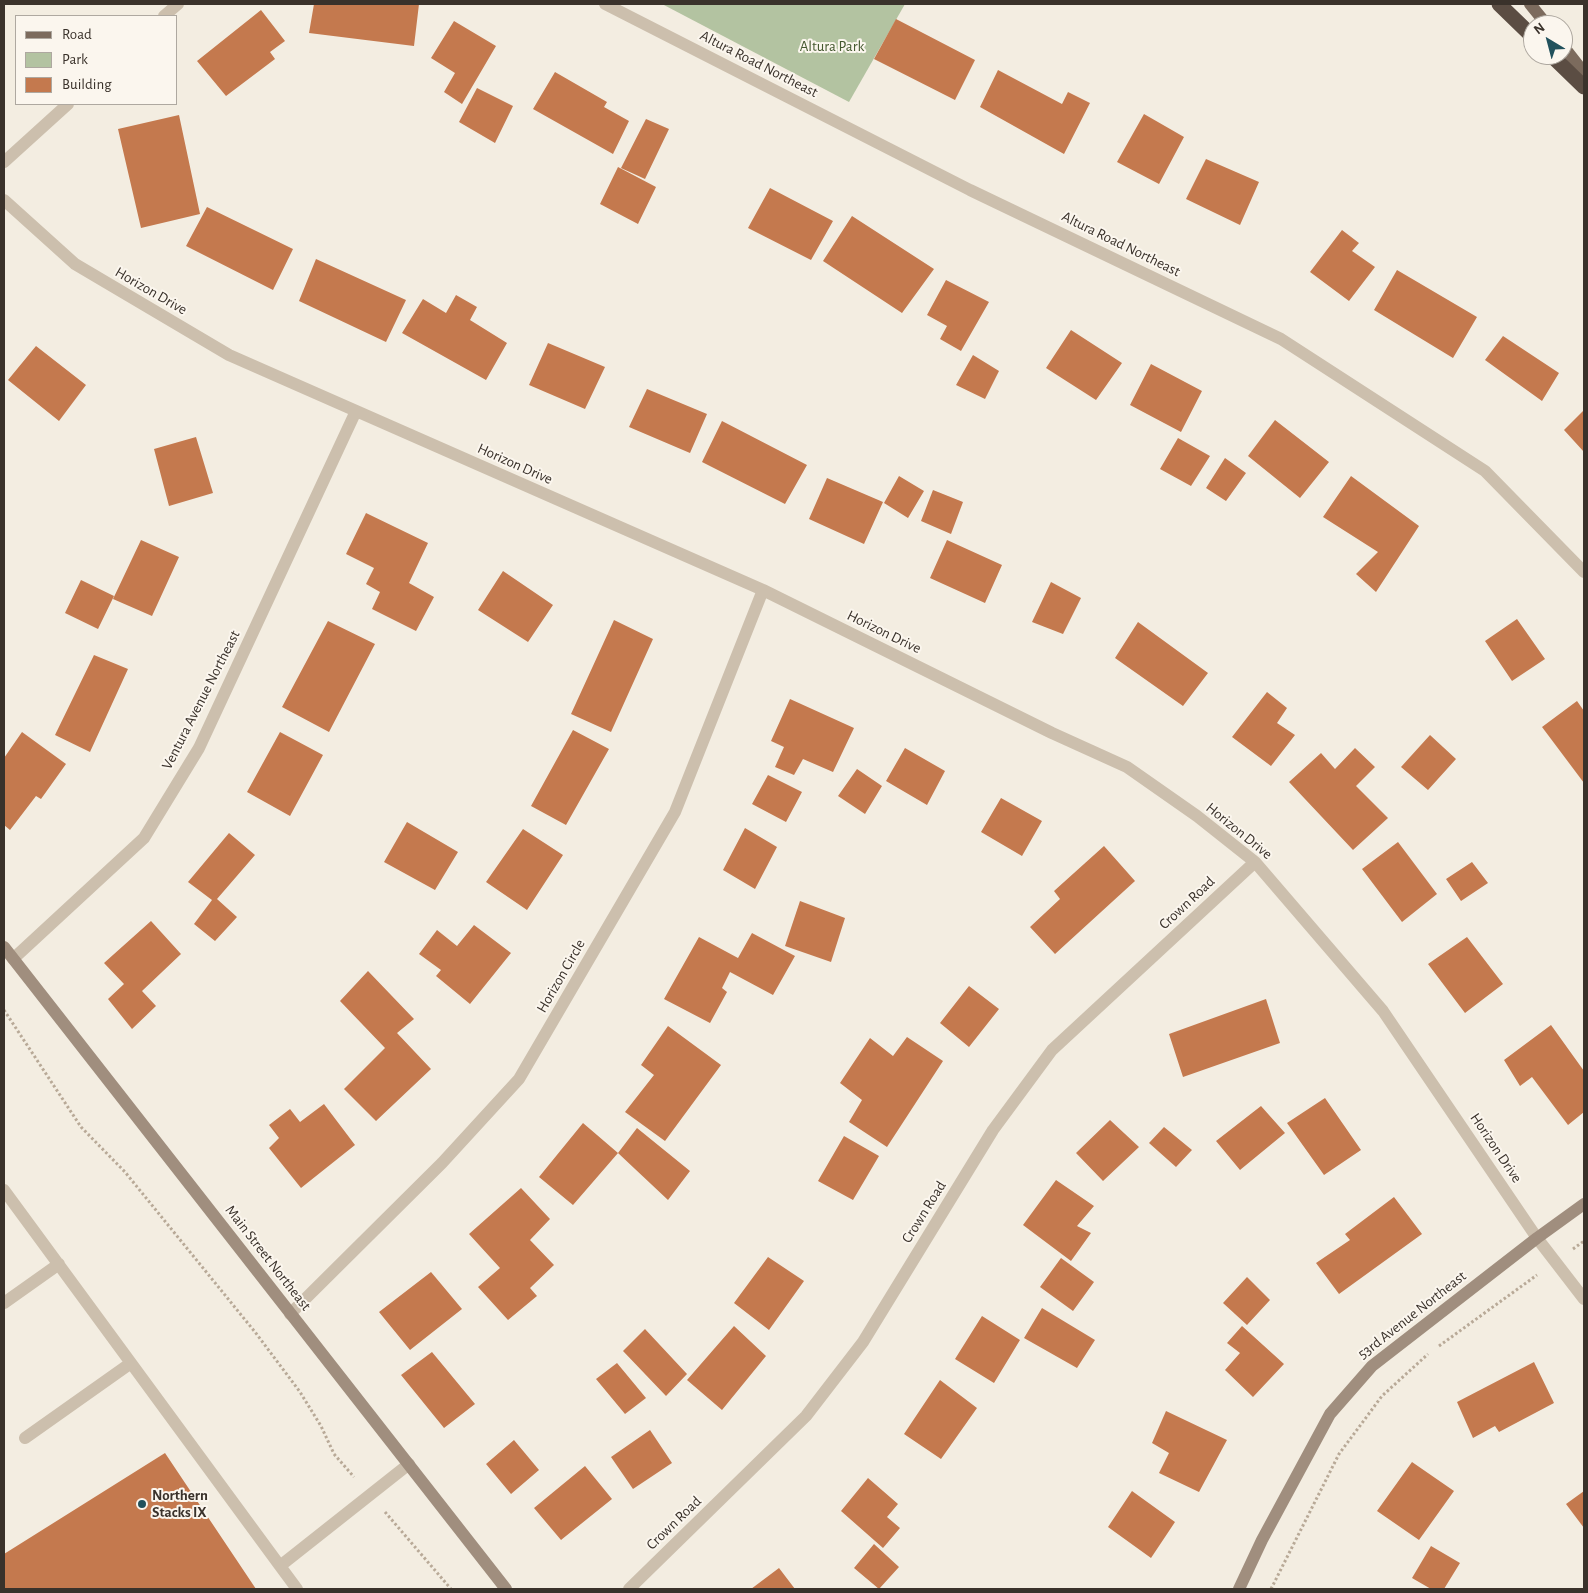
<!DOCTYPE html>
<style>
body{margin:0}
#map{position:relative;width:1588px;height:1593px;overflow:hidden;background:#f3ede1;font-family:"Alegreya Sans",sans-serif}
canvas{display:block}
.frame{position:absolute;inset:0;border:5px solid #3a322b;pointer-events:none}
.legend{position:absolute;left:15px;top:15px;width:162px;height:90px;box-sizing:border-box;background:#fbf6ee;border:1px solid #aea8a0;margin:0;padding:6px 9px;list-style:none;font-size:15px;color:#3a322b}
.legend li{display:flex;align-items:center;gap:10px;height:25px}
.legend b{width:25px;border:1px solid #aea8a0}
.north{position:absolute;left:1523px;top:15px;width:50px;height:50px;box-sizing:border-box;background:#fbf6ee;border:1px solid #aea8a0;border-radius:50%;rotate:323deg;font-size:14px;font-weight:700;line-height:20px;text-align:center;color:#3a322b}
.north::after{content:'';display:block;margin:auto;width:18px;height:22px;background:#21515c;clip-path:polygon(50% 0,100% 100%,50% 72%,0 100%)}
</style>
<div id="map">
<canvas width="1588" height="1593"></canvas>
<div class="frame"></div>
<ul class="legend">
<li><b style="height:6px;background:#7c6b5d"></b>Road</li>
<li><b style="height:14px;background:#b3c3a1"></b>Park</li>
<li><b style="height:14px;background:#c4794e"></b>Building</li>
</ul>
<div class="north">N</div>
</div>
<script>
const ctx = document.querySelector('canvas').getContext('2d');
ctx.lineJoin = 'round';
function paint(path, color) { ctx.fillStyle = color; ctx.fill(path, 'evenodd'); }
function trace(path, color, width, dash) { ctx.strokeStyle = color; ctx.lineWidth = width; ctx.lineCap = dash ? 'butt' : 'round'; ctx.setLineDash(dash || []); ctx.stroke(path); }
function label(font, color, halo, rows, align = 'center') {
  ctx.font = font + ' "Alegreya Sans",sans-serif'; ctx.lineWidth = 4; ctx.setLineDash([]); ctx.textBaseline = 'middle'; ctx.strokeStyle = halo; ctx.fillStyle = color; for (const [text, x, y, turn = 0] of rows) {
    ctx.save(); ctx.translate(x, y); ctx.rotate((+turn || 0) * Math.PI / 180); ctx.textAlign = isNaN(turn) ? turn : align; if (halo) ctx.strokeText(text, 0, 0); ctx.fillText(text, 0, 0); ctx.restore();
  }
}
paint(new Path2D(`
 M662,4H905L849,102Z`), '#b3c3a1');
paint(new Path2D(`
 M314,4H419L414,46L309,33Z
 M261,10L285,41L270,52L275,59L226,96L197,61Z
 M896,19L975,60L955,100L874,59Z
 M454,21L496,46L462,104L444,92L455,73L431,58Z
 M998,70L1062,104L1068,92L1090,103L1064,154L980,107Z
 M555,72L607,102L604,107L629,121L613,154L533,109Z
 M477,88L513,106L495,143L459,122Z
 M1144,114L1184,137L1159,184L1117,162Z
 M179,115L200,214L141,228L118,129Z
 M646,119L669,129L645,179L621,168Z
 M1206,159L1259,182L1240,225L1186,199Z
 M618,167L656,187L638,224L600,204Z
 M770,188L833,221L811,260L748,228Z
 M207,207L293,249L273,290L186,246Z
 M852,216L934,269L902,313L823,261Z
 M1342,230L1359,243L1352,251L1375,267L1349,301L1310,272Z
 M316,259L406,300L386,342L299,301Z
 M1397,270L1477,317L1453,358L1374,310Z
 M946,280L989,302L961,351L940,339L947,326L927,315Z
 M456,295L477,307L470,320L507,343L486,380L402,333L423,299L446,313Z
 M1071,330L1122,363L1096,400L1046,368Z
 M1503,336L1559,373L1542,401L1485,360Z
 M548,343L605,367L585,409L529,385Z
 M36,346L86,385L59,421L8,380Z
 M973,355L999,371L985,399L956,385Z
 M1151,364L1202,391L1181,432L1130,405Z
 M647,389L707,414L690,453L629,427Z
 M1584,410V452L1564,430Z
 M1275,420L1329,462L1300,498L1248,456Z
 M722,421L807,465L785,504L702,462Z
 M196,437L213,493L169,506L154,449Z
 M1178,438L1210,456L1191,486L1160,469Z
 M1225,458L1246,473L1226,501L1206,488Z
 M899,476L924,491L908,518L884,503Z
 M1351,476L1419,526L1376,592L1356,574L1378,552L1323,517Z
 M827,478L883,502L864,544L809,519Z
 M933,490L963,502L951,534L921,521Z
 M366,513L428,543L409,583L434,597L416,631L372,609L380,592L366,584L374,568L346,554Z
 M141,540L179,557L152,616L113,599Z
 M947,540L1002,565L985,603L930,578Z
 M503,571L553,605L528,642L478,610Z
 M81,580L114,596L98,629L65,613Z
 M1051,582L1081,598L1063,634L1032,622Z
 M1517,619L1545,659L1512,681L1485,641Z
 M614,620L653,639L611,732L571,714Z
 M328,621L375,644L329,732L282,707Z
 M1138,622L1208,673L1183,706L1115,658Z
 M94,655L128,669L90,752L55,735Z
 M1267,692L1287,708L1277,723L1295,735L1271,766L1232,737Z
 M790,699L854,728L833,772L803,759L794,775L775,767L784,747L771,741Z
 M1577,701L1584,711V783L1542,727Z
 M573,730L609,749L566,825L531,806Z
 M22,732L66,764L41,799L36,796L10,830L4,825V758Z
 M280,732L323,755L290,816L247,792Z
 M1430,735L1456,759L1428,790L1401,767Z
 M905,748L945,771L927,805L886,781Z
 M1355,748L1375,767L1356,786L1388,818L1353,850L1289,782L1321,753L1335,769Z
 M857,769L882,786L865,814L838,796Z
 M768,775L802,792L786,822L752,804Z
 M1001,798L1042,821L1022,856L981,832Z
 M407,822L458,852L435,890L384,862Z
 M745,828L777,847L755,889L723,870Z
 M523,829L563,855L527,910L486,882Z
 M229,833L255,855L217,899L237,917L215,941L194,924L212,900L188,882Z
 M1398,842L1437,894L1402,922L1362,869Z
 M1104,846L1135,881L1055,954L1030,927L1060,899L1054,891Z
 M1472,862L1488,883L1461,901L1446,879Z
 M800,901L845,918L831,962L785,946Z
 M151,921L181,954L142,991L156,1006L132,1029L108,999L124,984L104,963Z
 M474,925L511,953L470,1004L436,976L441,970L419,954L437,930L457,946Z
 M752,933L795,956L773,995L730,972L722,988L727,992L710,1023L664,999L699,937L738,958Z
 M1467,937L1503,984L1465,1013L1428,964Z
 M368,971L414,1019L397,1033L431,1069L376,1121L344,1089L385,1048L340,1001Z
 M969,986L999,1009L969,1047L940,1023Z
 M1266,999L1280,1043L1183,1077L1169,1034Z
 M1551,1025L1584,1071V1112L1568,1125L1532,1077L1520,1086L1504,1060Z
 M668,1026L721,1065L665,1141L625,1112L654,1075L641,1065Z
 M907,1037L943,1061L887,1147L849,1122L862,1100L840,1083L870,1038L893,1056Z
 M1325,1098L1361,1150L1324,1175L1287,1123Z
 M324,1104L355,1145L301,1188L269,1148L279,1138L269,1125L290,1109L300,1122Z
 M1261,1106L1285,1133L1240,1170L1216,1141Z
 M1110,1120L1139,1147L1103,1181L1076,1153Z
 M583,1123L618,1153L573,1205L539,1177Z
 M1164,1127L1192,1150L1176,1167L1149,1143Z
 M637,1128L690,1171L668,1200L618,1153Z
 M844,1136L879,1156L853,1200L818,1181Z
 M1056,1180L1094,1206L1077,1226L1091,1233L1071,1261L1023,1225Z
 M521,1188L550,1219L530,1240L554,1265L530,1288L537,1296L508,1320L478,1287L500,1268L469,1234Z
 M1394,1197L1422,1234L1339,1294L1316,1263L1350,1240L1345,1234Z
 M768,1257L804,1281L769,1330L734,1303Z
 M1061,1258L1094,1282L1073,1311L1040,1287Z
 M431,1272L462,1309L410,1350L379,1312Z
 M1247,1277L1270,1300L1247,1325L1223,1303Z
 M1042,1308L1095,1340L1077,1368L1024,1338Z
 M982,1316L1020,1340L994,1383L955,1359Z
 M734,1326L766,1356L722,1410L687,1380Z
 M1242,1326L1284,1364L1253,1397L1225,1370L1240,1353L1227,1343Z
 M645,1329L687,1374L666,1396L623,1351Z
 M432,1352L475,1404L444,1428L401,1375Z
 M1534,1362L1554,1403L1499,1432L1495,1426L1473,1438L1457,1402Z
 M617,1363L646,1398L625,1414L596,1379Z
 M940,1380L977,1408L941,1459L904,1434Z
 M1166,1411L1227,1440L1199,1492L1159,1473L1169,1453L1152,1443Z
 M650,1430L672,1463L633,1489L611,1457Z
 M514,1440L539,1470L511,1494L486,1464Z
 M165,1453L256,1589H4V1554Z
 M1412,1462L1454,1491L1419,1540L1377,1511Z
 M585,1466L612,1499L561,1540L534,1508Z
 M868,1478L898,1504L887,1517L900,1528L883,1548L841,1511Z
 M1132,1491L1175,1522L1151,1558L1108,1527Z
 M1584,1491V1528L1566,1504Z
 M874,1544L899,1567L879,1589L854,1568Z
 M1431,1546L1460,1563L1444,1589H1431L1412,1578Z
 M779,1568L795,1589H751Z`), '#c4794e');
trace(new Path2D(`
 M4,1010L81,1127L125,1172L255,1332L300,1392L321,1426L334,1454L354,1477
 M1573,1249L1584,1241
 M1439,1346L1537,1275
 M385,1512L451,1589
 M1271,1589L1339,1454L1382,1396L1428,1354`), '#b8a997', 3, [2.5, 2.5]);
trace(new Path2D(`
 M4,1190L280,1566
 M4,1303L59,1264
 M25,1438L131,1363
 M297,1589L280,1566L409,1464`), '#ccbfad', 12);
trace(new Path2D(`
 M605,4L970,190L1281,339L1485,471L1584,572
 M164,16L178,4
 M4,162L68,104
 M4,200L75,264L229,355L763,590L1052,733L1127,767L1197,816L1255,862L1383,1011L1537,1238L1584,1299
 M13,959L144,838L199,748L356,411
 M290,1314L442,1163L519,1079L675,812L763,590
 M629,1589L806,1416L863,1342L993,1130L1052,1050L1255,862`), '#ccbfad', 12);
trace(new Path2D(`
 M4,947L506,1589
 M1239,1589L1262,1540L1330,1414L1372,1366L1537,1238L1584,1204`), '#a08e7e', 12);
trace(new Path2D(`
 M1530,4L1547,25
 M1563,46L1584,73`), '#7c6b5d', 12);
trace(new Path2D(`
 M1499,4L1533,37
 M1551,55L1584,87`), '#5b4d43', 15);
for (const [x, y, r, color] of [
 [142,1504,5,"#21515c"]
]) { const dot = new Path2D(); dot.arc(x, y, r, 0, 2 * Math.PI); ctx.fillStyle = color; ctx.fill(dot); trace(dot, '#fbf6ee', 2); }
label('15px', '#44582f', '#fbf6ee', [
 ["Altura Park",832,46]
]);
label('15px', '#3a322b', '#fbf6ee', [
 ["Altura Road Northeast",759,64,27],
 ["Altura Road Northeast",1121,244,26],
 ["Horizon Drive",151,291,30],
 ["Horizon Drive",515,464,24],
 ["Horizon Drive",884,632,26],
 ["Ventura Avenue Northeast",201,700,-63],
 ["Horizon Drive",1239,831,39],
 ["Crown Road",1187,903,-43],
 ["Horizon Circle",561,976,-60],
 ["Horizon Drive",1496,1148,56],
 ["Crown Road",924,1212,-58],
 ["Main Street Northeast",268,1258,52],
 ["53rd Avenue Northeast",1412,1315,-38],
 ["Crown Road",674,1523,-44]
]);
label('bold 15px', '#3a322b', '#fbf6ee', [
 ["Northern",152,1495],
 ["Stacks IX",152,1512]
], 'left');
</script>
